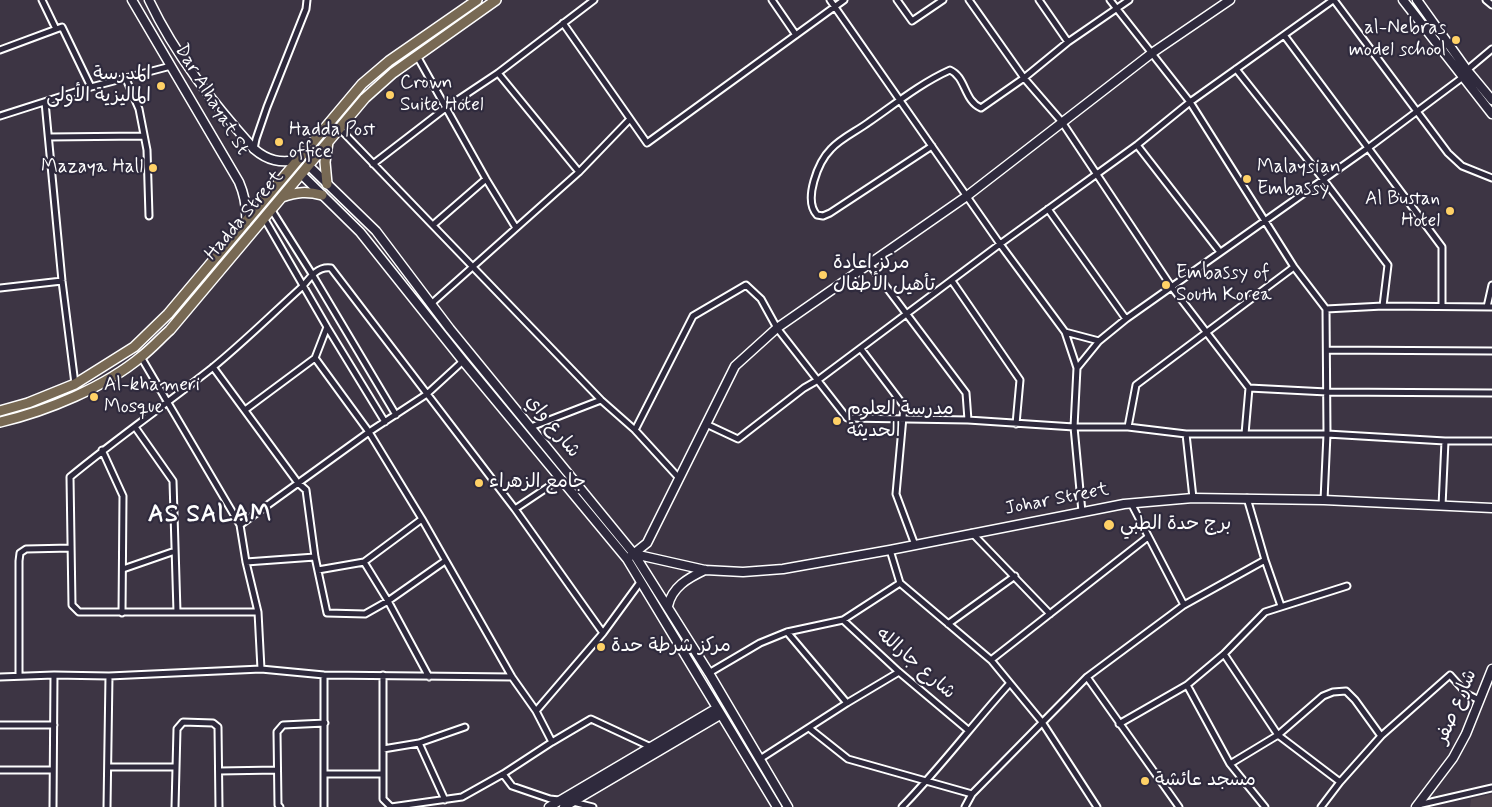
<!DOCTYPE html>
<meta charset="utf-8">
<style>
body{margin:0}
canvas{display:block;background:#3d3544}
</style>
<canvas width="1492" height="807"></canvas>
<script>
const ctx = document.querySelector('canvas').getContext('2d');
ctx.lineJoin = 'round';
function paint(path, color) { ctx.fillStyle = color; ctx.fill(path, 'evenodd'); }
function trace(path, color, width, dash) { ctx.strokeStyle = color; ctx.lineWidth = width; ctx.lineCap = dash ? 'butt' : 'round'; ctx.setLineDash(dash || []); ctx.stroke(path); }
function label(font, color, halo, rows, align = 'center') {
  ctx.font = font + ' Mynerve,"Playpen Sans Arabic",sans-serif'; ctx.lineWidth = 4.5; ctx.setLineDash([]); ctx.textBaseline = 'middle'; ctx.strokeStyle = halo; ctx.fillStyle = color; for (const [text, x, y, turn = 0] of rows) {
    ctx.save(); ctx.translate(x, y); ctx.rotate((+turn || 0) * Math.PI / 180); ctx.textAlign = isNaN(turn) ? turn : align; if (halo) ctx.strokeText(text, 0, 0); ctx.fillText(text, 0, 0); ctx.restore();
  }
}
paint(new Path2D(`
 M1492,794V807H1470L1471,799Z`), '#4d424c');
const street = new Path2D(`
 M42,0L56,29
 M772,0L796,35
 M830,0L1000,244L1065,332L1077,368L1074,427L1082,512
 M897,0L912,21L943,0
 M969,0L1024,78L1062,122L1171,286L1249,388L1327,392L1492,393
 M1039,0L1068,42
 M1110,0L1190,102L1294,267L1326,309L1327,434L1324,500
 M1334,0L1448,153L1462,166L1492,178
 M1486,0L1492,5
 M563,23L647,143L844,0
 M1284,35L1442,247V306
 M0,50L62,27L91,87
 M417,56L486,179L516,228
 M1236,69L1323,179L1388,265L1383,306
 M1467,70L1492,49
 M498,73L579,172
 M126,79L139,109L147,150L149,216
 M45,102L62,281L75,384
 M0,116L91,87L171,66
 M339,128L601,400
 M49,137L143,136
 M1137,145L1220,252
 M932,146L830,213L823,216L817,215C803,200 818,162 831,149C841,138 857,131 869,122C895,104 921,83 950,70C966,77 964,101 981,108L1024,78L1068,42L1129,0
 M254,149L256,139L267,107L306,9L307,0
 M373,164L447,107L498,73L594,0
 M271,209L312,274L396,415
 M1048,209L1126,319
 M264,218L327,327L385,422
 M433,225L486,179
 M869,264L966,393L968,420
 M952,281L1020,380L1016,424
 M0,288L62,281
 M431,304L579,172L630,119
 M1487,307L1492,285
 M1326,309L1383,306L1492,307
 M1065,332L1099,341
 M861,349L904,406L896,494L915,545
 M1327,350L1492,351
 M141,357L240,525L246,562L258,612L261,669
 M315,358L369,432L422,519L512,677L536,711L552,742
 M213,367L298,483L306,490L315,557L327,613L365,614L388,601L445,561
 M1077,368L1099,341L1126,319L1368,148L1463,77
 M245,410L315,358L327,327
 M706,424L738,439L804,388L818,380L1000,244L1137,145L1190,102L1333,0
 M135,427L173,481L177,612
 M531,427L601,400L635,430L678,477
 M1128,427L1136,385L1294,267
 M635,430L693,316L746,285L761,299L777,328L847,418L968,420L1074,427H1128L1186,434H1327L1445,441H1492
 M1186,434L1193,498
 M1245,434L1249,388
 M102,450L123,496L122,613
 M1247,498L1265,560L1281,606
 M1131,503L1184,605
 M1442,506L1445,441
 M515,509L560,479
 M240,525L369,432L427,394L463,361
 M972,533L1050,614
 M890,550L900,583L991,660L1042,722L1097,807
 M246,562L315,557
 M364,562L388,601L429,677
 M123,569L175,551
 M318,570L364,562L422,519
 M258,612H79L72,605L70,477C116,439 165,405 212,368C244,342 273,313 303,286C310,277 318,266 331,268L515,509L603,633
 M843,620L899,672L968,730
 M948,624L1015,576
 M787,632L847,703
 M1224,654L1278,735L1340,782
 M991,660L1148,537
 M709,673L760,643L787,632L843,620L900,583
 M19,675V561L20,553L26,549L71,548
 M383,675V799L391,807L462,797L503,774L552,742L591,719L651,747
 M0,677L54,675L109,676L261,669L324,675L512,677
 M1087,677L1179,807
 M1187,685L1230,764L1265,807
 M536,711L603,633L641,581
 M1119,724L1187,685L1224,654L1265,612L1347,586
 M0,725H54
 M809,728L848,759L972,794
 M419,743L445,800
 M383,749L419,743L465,727
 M760,759L847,703L899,672
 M1230,764L1278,735L1323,696L1333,692L1346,691L1355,700L1381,736
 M108,767H175
 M0,770H53
 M219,771L277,770
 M325,774H383
 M503,774L512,786L550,799L559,800
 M573,802L593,807
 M1418,805L1492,788
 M53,807L54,675
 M107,807L109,676
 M175,807L177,729L183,722L213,723L218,727L219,807
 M280,807L278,805L277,732L283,725L325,723
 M324,807V675
 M902,807C940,768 973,724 1010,683
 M965,807L972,794L1087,677L1184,605L1265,560
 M1321,807L1340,782L1381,736L1450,675L1467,694L1479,700`);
const secondary = new Path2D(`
 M132,0L239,182C245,196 247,207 246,222
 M149,0C175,55 214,104 254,149C268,161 280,163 298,160
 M1403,0L1492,114
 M1417,0L1467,70L1492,100
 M308,165L376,231L450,329L634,554L709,673L788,807
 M301,174L360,232L463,361L627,559L777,807
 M634,554L705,570L743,572L783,569L890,550L1124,504L1193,498L1324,500L1492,508
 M627,559L647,543L735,366L777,328L967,196L1152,53L1230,0
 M668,606C672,587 688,578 705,570
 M549,807L717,708
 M564,807L720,715
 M1416,807L1453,758L1466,734L1492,669`);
const primary = new Path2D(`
 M327,184L325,162L328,142
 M282,197C297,192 307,191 322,195
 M0,411L28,403L75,384L134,347L168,314L362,84L389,61L477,0
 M0,422C47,411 105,387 142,356C152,348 161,338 170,330L365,98L393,73L496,0`);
trace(street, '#fff', 9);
trace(secondary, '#fff', 11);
trace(primary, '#fff', 12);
trace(street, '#2f2a3d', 5);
trace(secondary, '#2f2a3d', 8);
trace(primary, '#786954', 9);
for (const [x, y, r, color] of [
 [1456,40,5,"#ffd166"],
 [161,86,5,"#ffd166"],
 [390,95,5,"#ffd166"],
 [279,142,5,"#ffd166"],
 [153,168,5,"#ffd166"],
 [1247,179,5,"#ffd166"],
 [1450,211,5,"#ffd166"],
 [823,275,5,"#ffd166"],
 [1166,285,5,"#ffd166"],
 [94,397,5,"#ffd166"],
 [837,421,5,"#ffd166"],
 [479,483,5,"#ffd166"],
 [1109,525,6,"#ffd166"],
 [601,647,5,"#ffd166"],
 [1145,781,5,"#ffd166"]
]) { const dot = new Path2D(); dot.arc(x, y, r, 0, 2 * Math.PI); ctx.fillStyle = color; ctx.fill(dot); trace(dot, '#2f2a3d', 2); }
label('19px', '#fff', '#2f2a3d', [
 ["al-Nebras",1446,29,"right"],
 ["model school",1446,51,"right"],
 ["المدرسة",151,75,"right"],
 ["الماليزية الأولى",151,97,"right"],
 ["Crown",400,84],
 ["Suite Hotel",400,106],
 ["Hadda Post",289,131],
 ["office",289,153],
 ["Mazaya Hall",143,168,"right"],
 ["Malaysian",1257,168],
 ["Embassy",1257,190],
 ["Al Bustan",1440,200,"right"],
 ["Hotel",1440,222,"right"],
 ["مركز اعادة",833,264],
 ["تأهيل الأطفال",833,286],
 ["Embassy of",1176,274],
 ["South Korea",1176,296],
 ["Al-khameri",104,386],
 ["Mosque",104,408],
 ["مدرسة العلوم",847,410],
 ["الحديثة",847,432],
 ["جامع الزهراء",489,483],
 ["برج حدة الطبي",1120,525],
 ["مركز شرطة حدة",611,647],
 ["مسجد عائشة",1155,781]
], 'left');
label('19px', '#fff', '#2f2a3d', [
 ["Dar Alhayat St",211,100,59],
 ["Hadda Street",245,216,-50],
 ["شارع واي",552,427,51],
 ["Johar Street",1057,500,-11],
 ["شارع جارالله",915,664,41],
 ["شارع صفر",1457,707,-67]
]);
ctx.letterSpacing = '1px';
label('bold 24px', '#fff', '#2f2a3d', [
 ["AS SALAM",210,516]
]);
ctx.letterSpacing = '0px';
</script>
